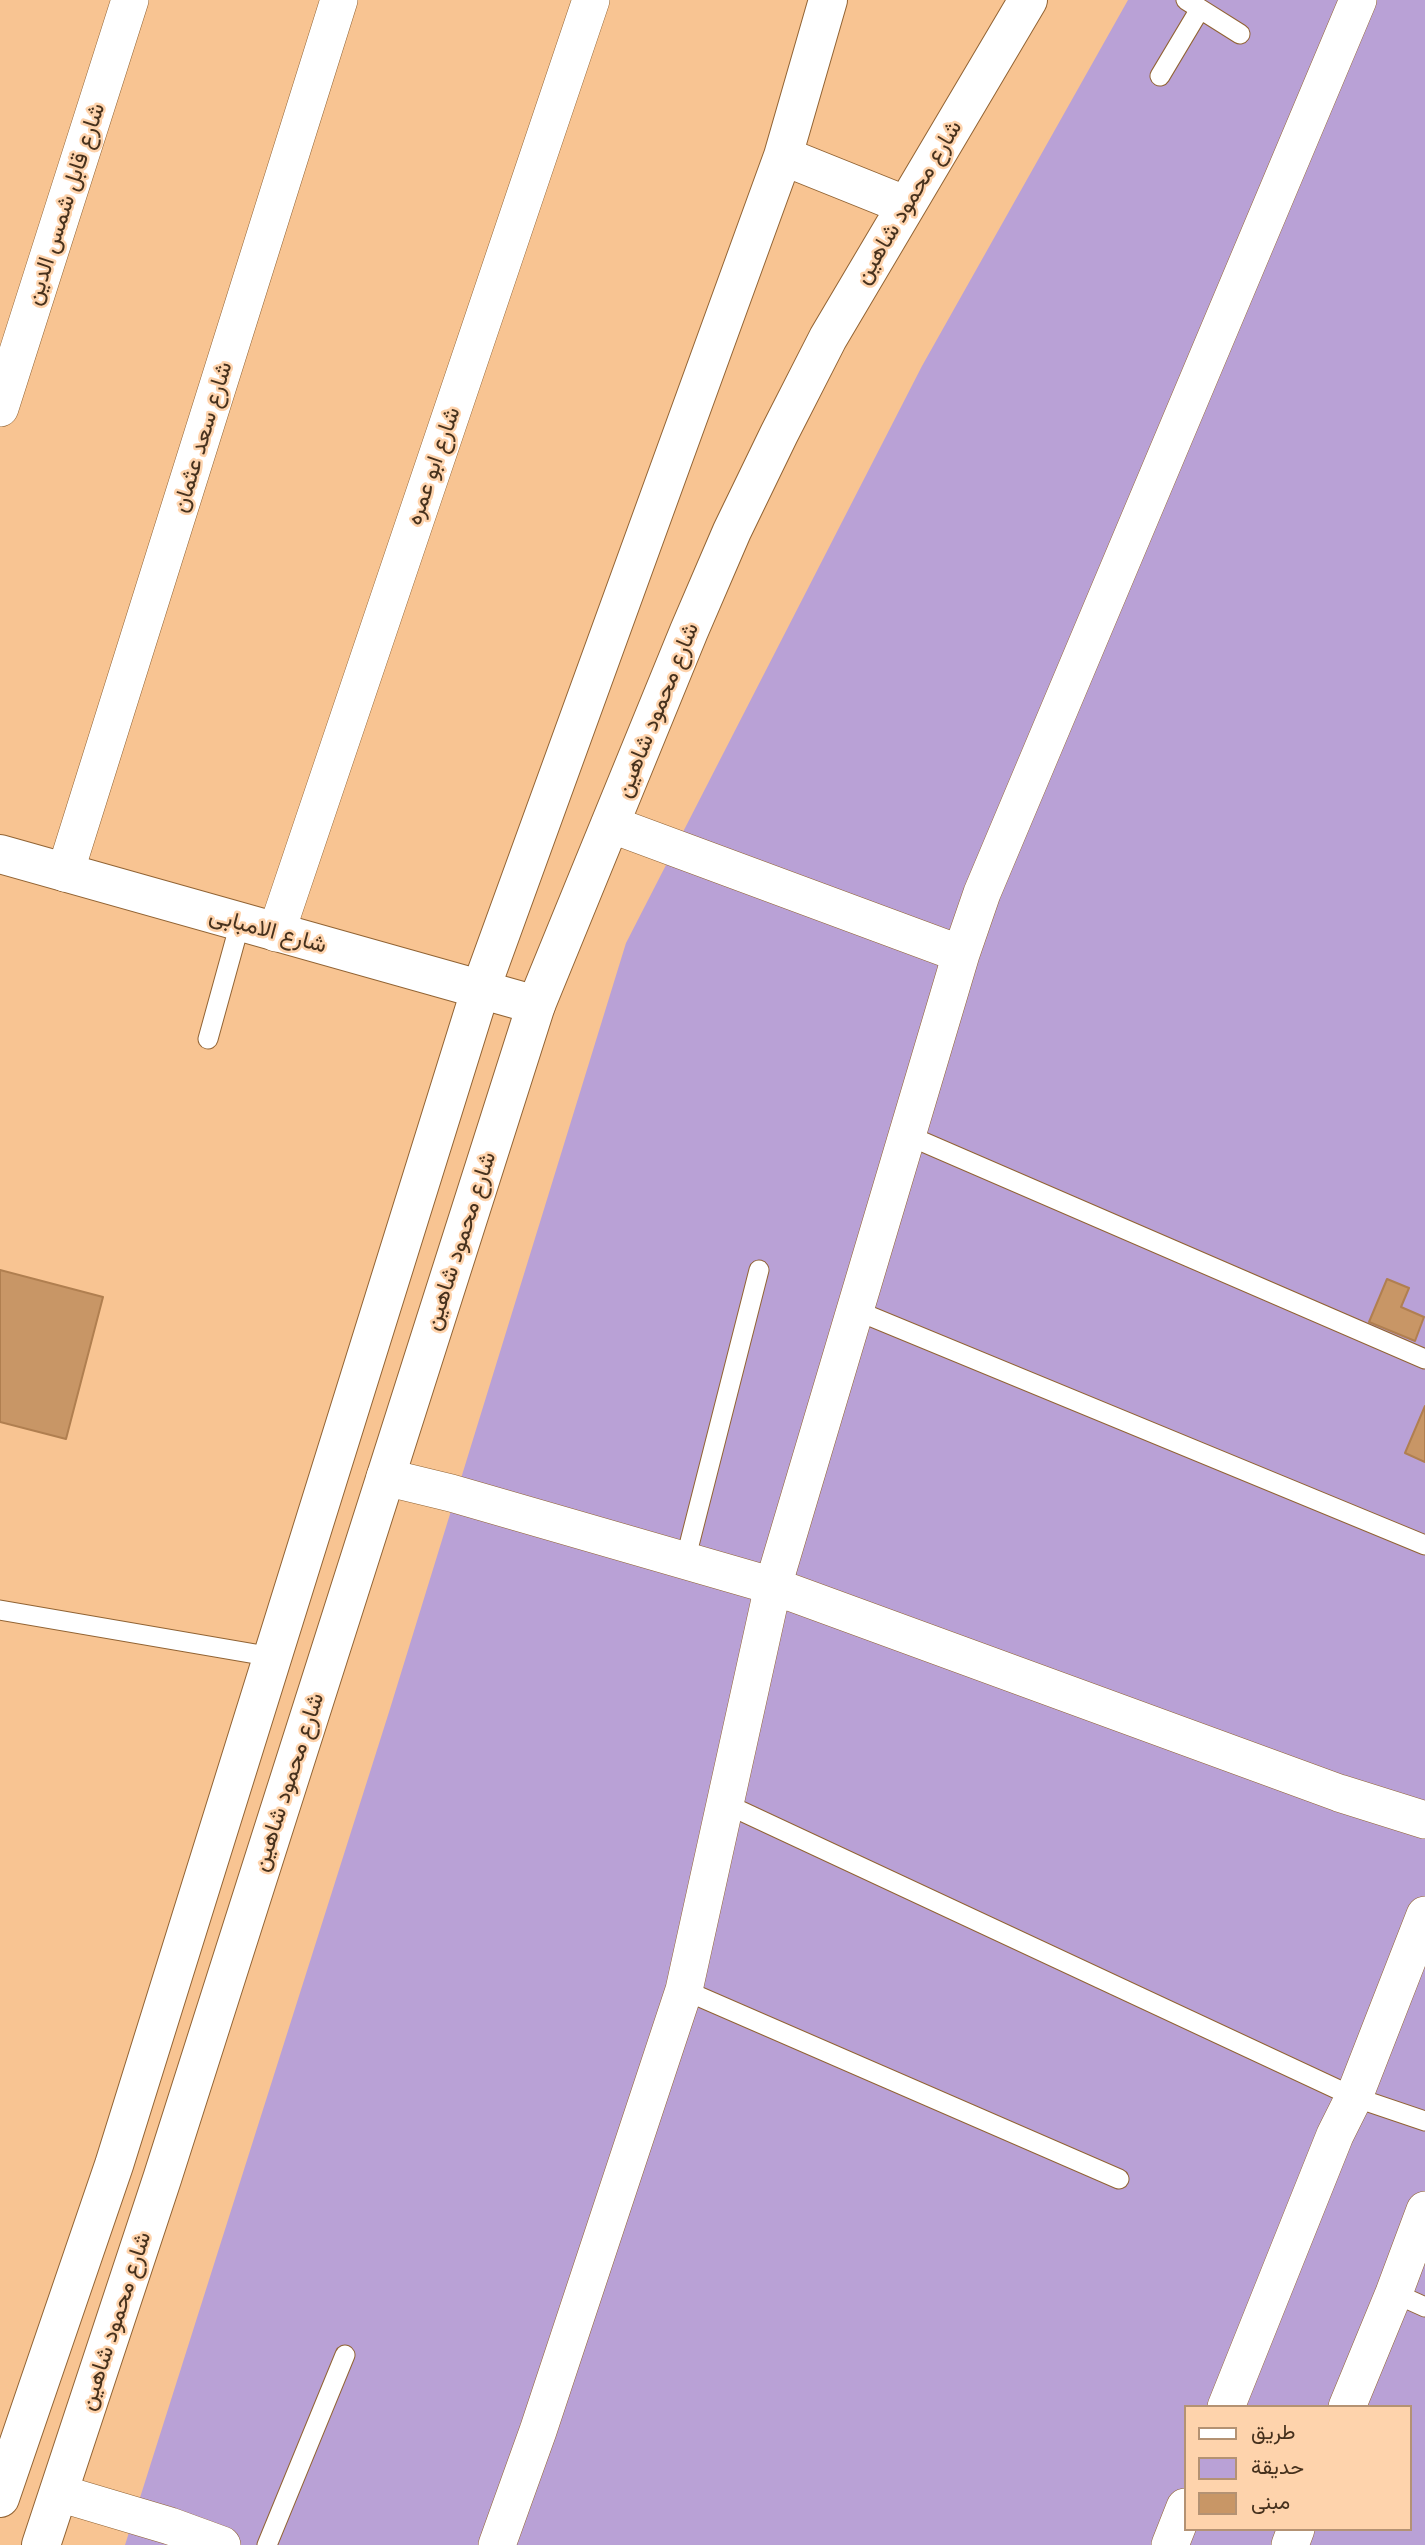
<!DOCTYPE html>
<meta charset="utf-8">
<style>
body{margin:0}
#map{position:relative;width:1425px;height:2545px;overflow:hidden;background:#f8c492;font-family:"Golos Text",Vazirmatn,sans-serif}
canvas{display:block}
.legend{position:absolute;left:1184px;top:2405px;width:228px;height:126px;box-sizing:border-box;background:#fed3ac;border:2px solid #b49273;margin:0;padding:9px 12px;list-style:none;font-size:21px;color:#46311d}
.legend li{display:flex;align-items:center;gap:14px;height:35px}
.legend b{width:35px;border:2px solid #b49273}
</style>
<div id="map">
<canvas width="1425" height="2545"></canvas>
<ul class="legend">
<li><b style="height:9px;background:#fff"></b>طريق</li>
<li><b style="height:19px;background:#b9a1d6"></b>حديقة</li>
<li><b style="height:19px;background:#c89666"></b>مبنى</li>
</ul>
</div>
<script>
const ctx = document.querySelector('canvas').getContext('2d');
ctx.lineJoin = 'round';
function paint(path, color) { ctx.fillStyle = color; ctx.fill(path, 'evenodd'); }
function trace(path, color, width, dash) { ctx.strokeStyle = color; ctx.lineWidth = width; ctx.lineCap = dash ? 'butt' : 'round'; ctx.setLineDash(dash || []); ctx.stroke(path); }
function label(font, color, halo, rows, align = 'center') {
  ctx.font = font + ' "Golos Text",Vazirmatn,sans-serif'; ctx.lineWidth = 5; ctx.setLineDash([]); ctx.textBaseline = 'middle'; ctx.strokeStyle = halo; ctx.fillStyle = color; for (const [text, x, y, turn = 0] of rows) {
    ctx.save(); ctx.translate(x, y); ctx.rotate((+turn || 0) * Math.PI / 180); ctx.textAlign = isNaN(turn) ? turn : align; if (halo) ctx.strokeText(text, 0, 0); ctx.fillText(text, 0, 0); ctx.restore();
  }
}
paint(new Path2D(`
 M1128,0H1425V2545H125L389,1712L626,943L922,366ZM1185,2407H1409V2529H1185Z`), '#b9a1d6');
const building = new Path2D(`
 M0,1270L103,1297L66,1439L0,1422Z
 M1387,1279L1409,1288L1401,1307L1424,1317L1415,1341L1369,1322Z
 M1425,1406V1462L1405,1453Z`);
paint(building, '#c89666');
trace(building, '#b07f50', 2);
const service = new Path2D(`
 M1186,0L1240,34
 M1160,76L1200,9
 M208,1039L240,923
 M907,1135L1425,1359
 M855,1310L1425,1545
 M685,1561L759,1270
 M0,1610L273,1657
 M726,1804L1354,2097L1425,2121
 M684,1990L1119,2179
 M1394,2293L1425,2307
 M267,2545L345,2355`);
const minor = new Path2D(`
 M0,408L130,0
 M610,824L961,954
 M65,873L339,0
 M276,933L591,0
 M385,1477L451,1493L773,1586L1339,1793L1425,1820
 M1226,2407L1335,2135L1354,2097L1425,1915
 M1347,2407L1394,2293L1425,2210
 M59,2493L170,2526L222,2545
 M497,2545L538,2431L684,1990L773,1586L961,954L982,893L1358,0
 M1170,2545L1185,2507
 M1290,2545L1296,2529`);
const tertiary = new Path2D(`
 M0,854L536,1005`);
const secondary = new Path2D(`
 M783,156L905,205
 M0,2498L114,2165L481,988L783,156L828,0
 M41,2545L162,2179L536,1005L689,631L732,531L779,434L828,338L1028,0`);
trace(service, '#916333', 21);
trace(minor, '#916333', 38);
trace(tertiary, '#916333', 40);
trace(secondary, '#916333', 40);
trace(service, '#fff', 19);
trace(minor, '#fff', 37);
trace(tertiary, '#fff', 38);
trace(secondary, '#fff', 38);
label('23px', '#46311d', '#fed3ac', [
 ["شارع محمود شاهين",908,202,-59],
 ["شارع قابل شمس الدين",65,204,-72],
 ["شارع سعد عثمان",202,437,-73],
 ["شارع ابو عمره",433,466,-71],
 ["شارع محمود شاهين",657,710,-68],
 ["شارع الامبابى",268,930,15],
 ["شارع محمود شاهين",460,1241,-72],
 ["شارع محمود شاهين",288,1782,-72],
 ["شارع محمود شاهين",115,2321,-72]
]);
</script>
